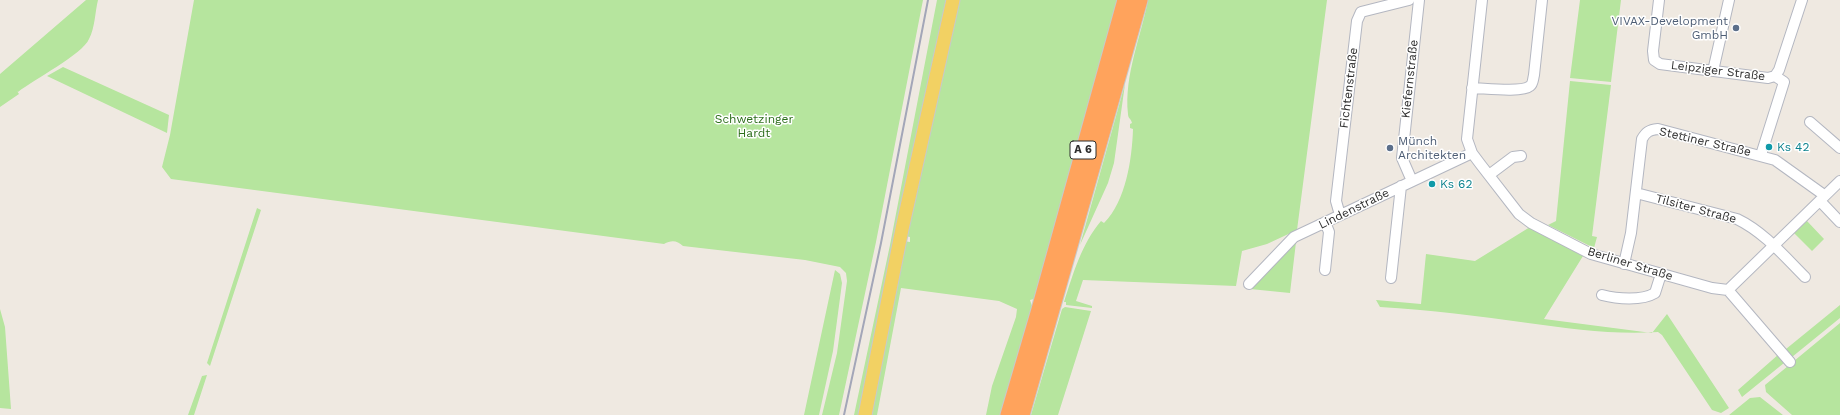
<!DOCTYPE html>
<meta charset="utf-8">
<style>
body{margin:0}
canvas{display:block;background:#efe9e1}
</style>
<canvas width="1840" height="415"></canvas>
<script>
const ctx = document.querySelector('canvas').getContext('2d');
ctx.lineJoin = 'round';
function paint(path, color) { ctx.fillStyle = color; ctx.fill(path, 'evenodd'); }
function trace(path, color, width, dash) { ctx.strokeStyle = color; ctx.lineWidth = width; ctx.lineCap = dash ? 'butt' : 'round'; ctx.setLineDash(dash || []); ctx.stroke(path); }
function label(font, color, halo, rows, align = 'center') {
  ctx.font = font + ' "Work Sans",sans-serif'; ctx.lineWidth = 3; ctx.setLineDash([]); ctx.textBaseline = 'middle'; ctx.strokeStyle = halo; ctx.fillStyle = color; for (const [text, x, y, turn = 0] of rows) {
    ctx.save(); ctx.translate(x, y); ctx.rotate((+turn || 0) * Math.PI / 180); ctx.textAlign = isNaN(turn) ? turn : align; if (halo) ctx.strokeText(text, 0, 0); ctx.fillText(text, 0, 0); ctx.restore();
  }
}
paint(new Path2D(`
 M86,0H98C95,12 95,28 89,39C83,54 33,80 18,92L17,91L19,94L0,107V74Z
 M194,0H923L876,242L839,415H822L837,353L847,281L846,273L840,267L805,260L683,246C677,240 671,240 664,244L171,179L162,167L170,135Z
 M937,0H950L862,415H854L890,245Z
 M958,0H1118L1034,299L1030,300L1032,306L1000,415H986L992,386L1016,317L1017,309L999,301L901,288L877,415H869L904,241L910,242V237L905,236Z
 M1148,0H1327L1297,230L1267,244L1242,251L1236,286L1083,280L1076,301L1092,306V308L1066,305V302H1064C1073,274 1082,243 1101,221L1104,223C1126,201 1132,159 1133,129L1130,128V124L1132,123C1131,118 1128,119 1128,114C1124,75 1141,37 1148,0Z
 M1580,0H1621L1611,82L1570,78Z
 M63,67L169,115L167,133L47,76Z
 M1570,81L1611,85L1592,236L1597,237L1594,248L1548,225L1556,221Z
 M1125,84L1114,163L1108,183L1080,245Z
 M257,208L261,210L210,366L207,363Z
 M1807,221L1824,239L1812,251L1794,233Z
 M1530,227L1583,256L1544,319L1652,333L1667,314L1729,408L1721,413L1712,410L1662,335L1658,332C1615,335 1571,329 1528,323C1479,316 1430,310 1380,307L1376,300L1421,304L1426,254L1475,261Z
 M1296,242L1290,293L1250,289L1292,245Z
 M835,270L840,274L842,283L833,351L819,415H804Z
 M1840,305V318L1792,357L1786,349Z
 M1065,307L1091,311L1058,415H1031L1062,309Z
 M0,309L5,327L11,409L0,408Z
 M1840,323V415H1792L1766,392L1765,385Z
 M1779,354L1784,363L1742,397L1738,390Z
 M207,375L194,415H188L202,376Z
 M1760,397L1783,415H1729L1750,398Z`), '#b6e59e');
const minor = new Path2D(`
 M1482,0L1467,139L1472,153L1481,165L1519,214L1531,223L1591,254L1712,288L1728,290L1840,181
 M1659,0L1653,51L1654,60L1660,64L1768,78L1775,76L1779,70L1802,0
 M1713,71L1729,0
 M1472,88C1483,88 1522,93 1530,86C1533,84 1533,79 1534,75L1542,0
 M1810,122L1840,148
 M1761,155L1784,82L1775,76
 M1489,175L1513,157L1521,156
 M1412,181L1402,158L1419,0
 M1636,193L1737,219C1764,232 1784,256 1805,277
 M1820,201L1840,222
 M1340,215L1336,201L1357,21L1361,12L1409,0
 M1624,264L1631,233L1642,139C1646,132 1649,130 1658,129L1775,160L1824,195
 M1325,270L1329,232L1325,222
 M1391,278L1401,186
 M1249,284L1294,237L1472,153
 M1728,290L1790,362
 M1602,295C1617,299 1642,301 1655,293L1661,274`);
const major = new Path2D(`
 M865,415L902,229L953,0`);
const highway = new Path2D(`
 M1008,415L1040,306L1125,0
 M1022,415L1140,0`);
trace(minor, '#b4b7c1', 12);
trace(major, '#c9c9c9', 15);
trace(highway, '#c9c9c9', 17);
trace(minor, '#fff', 10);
trace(major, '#f2d163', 13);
trace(highway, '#ffa35c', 15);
trace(new Path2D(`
 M844,415L881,243L928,0`), '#a3a6b8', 2);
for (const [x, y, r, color] of [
 [1736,28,4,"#5c6f8a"],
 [1769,147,4,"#0f9aa8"],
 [1390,148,4,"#5c6f8a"],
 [1432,184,4,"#0f9aa8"]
]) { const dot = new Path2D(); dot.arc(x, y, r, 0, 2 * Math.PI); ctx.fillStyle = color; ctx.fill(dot); trace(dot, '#fff', 1.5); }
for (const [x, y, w] of [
 [1083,150,26]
]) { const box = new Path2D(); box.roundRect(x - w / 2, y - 9, w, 18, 3); ctx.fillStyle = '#fff'; ctx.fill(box); trace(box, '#2e2e2e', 1); }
label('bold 11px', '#2e2e2e', null, [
 ["A 6",1083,150]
]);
label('12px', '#4e5e75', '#fff', [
 ["VIVAX-Development",1728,21],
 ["GmbH",1728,35],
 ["Münch",1398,141,"left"],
 ["Architekten",1398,155,"left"]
], 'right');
label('12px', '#2e2e2e', '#fff', [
 ["Leipziger Straße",1718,71,7],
 ["Kiefernstraße",1410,79,-84],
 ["Fichtenstraße",1349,88,-83],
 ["Stettiner Straße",1705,142,13],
 ["Lindenstraße",1354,209,-26],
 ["Tilsiter Straße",1696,209,15],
 ["Berliner Straße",1630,264,17]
]);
label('12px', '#2c6e1b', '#fff', [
 ["Schwetzinger",754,119],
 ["Hardt",754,133]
]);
label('12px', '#0d838f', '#fff', [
 ["Ks 42",1777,147],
 ["Ks 62",1440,184]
], 'left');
</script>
